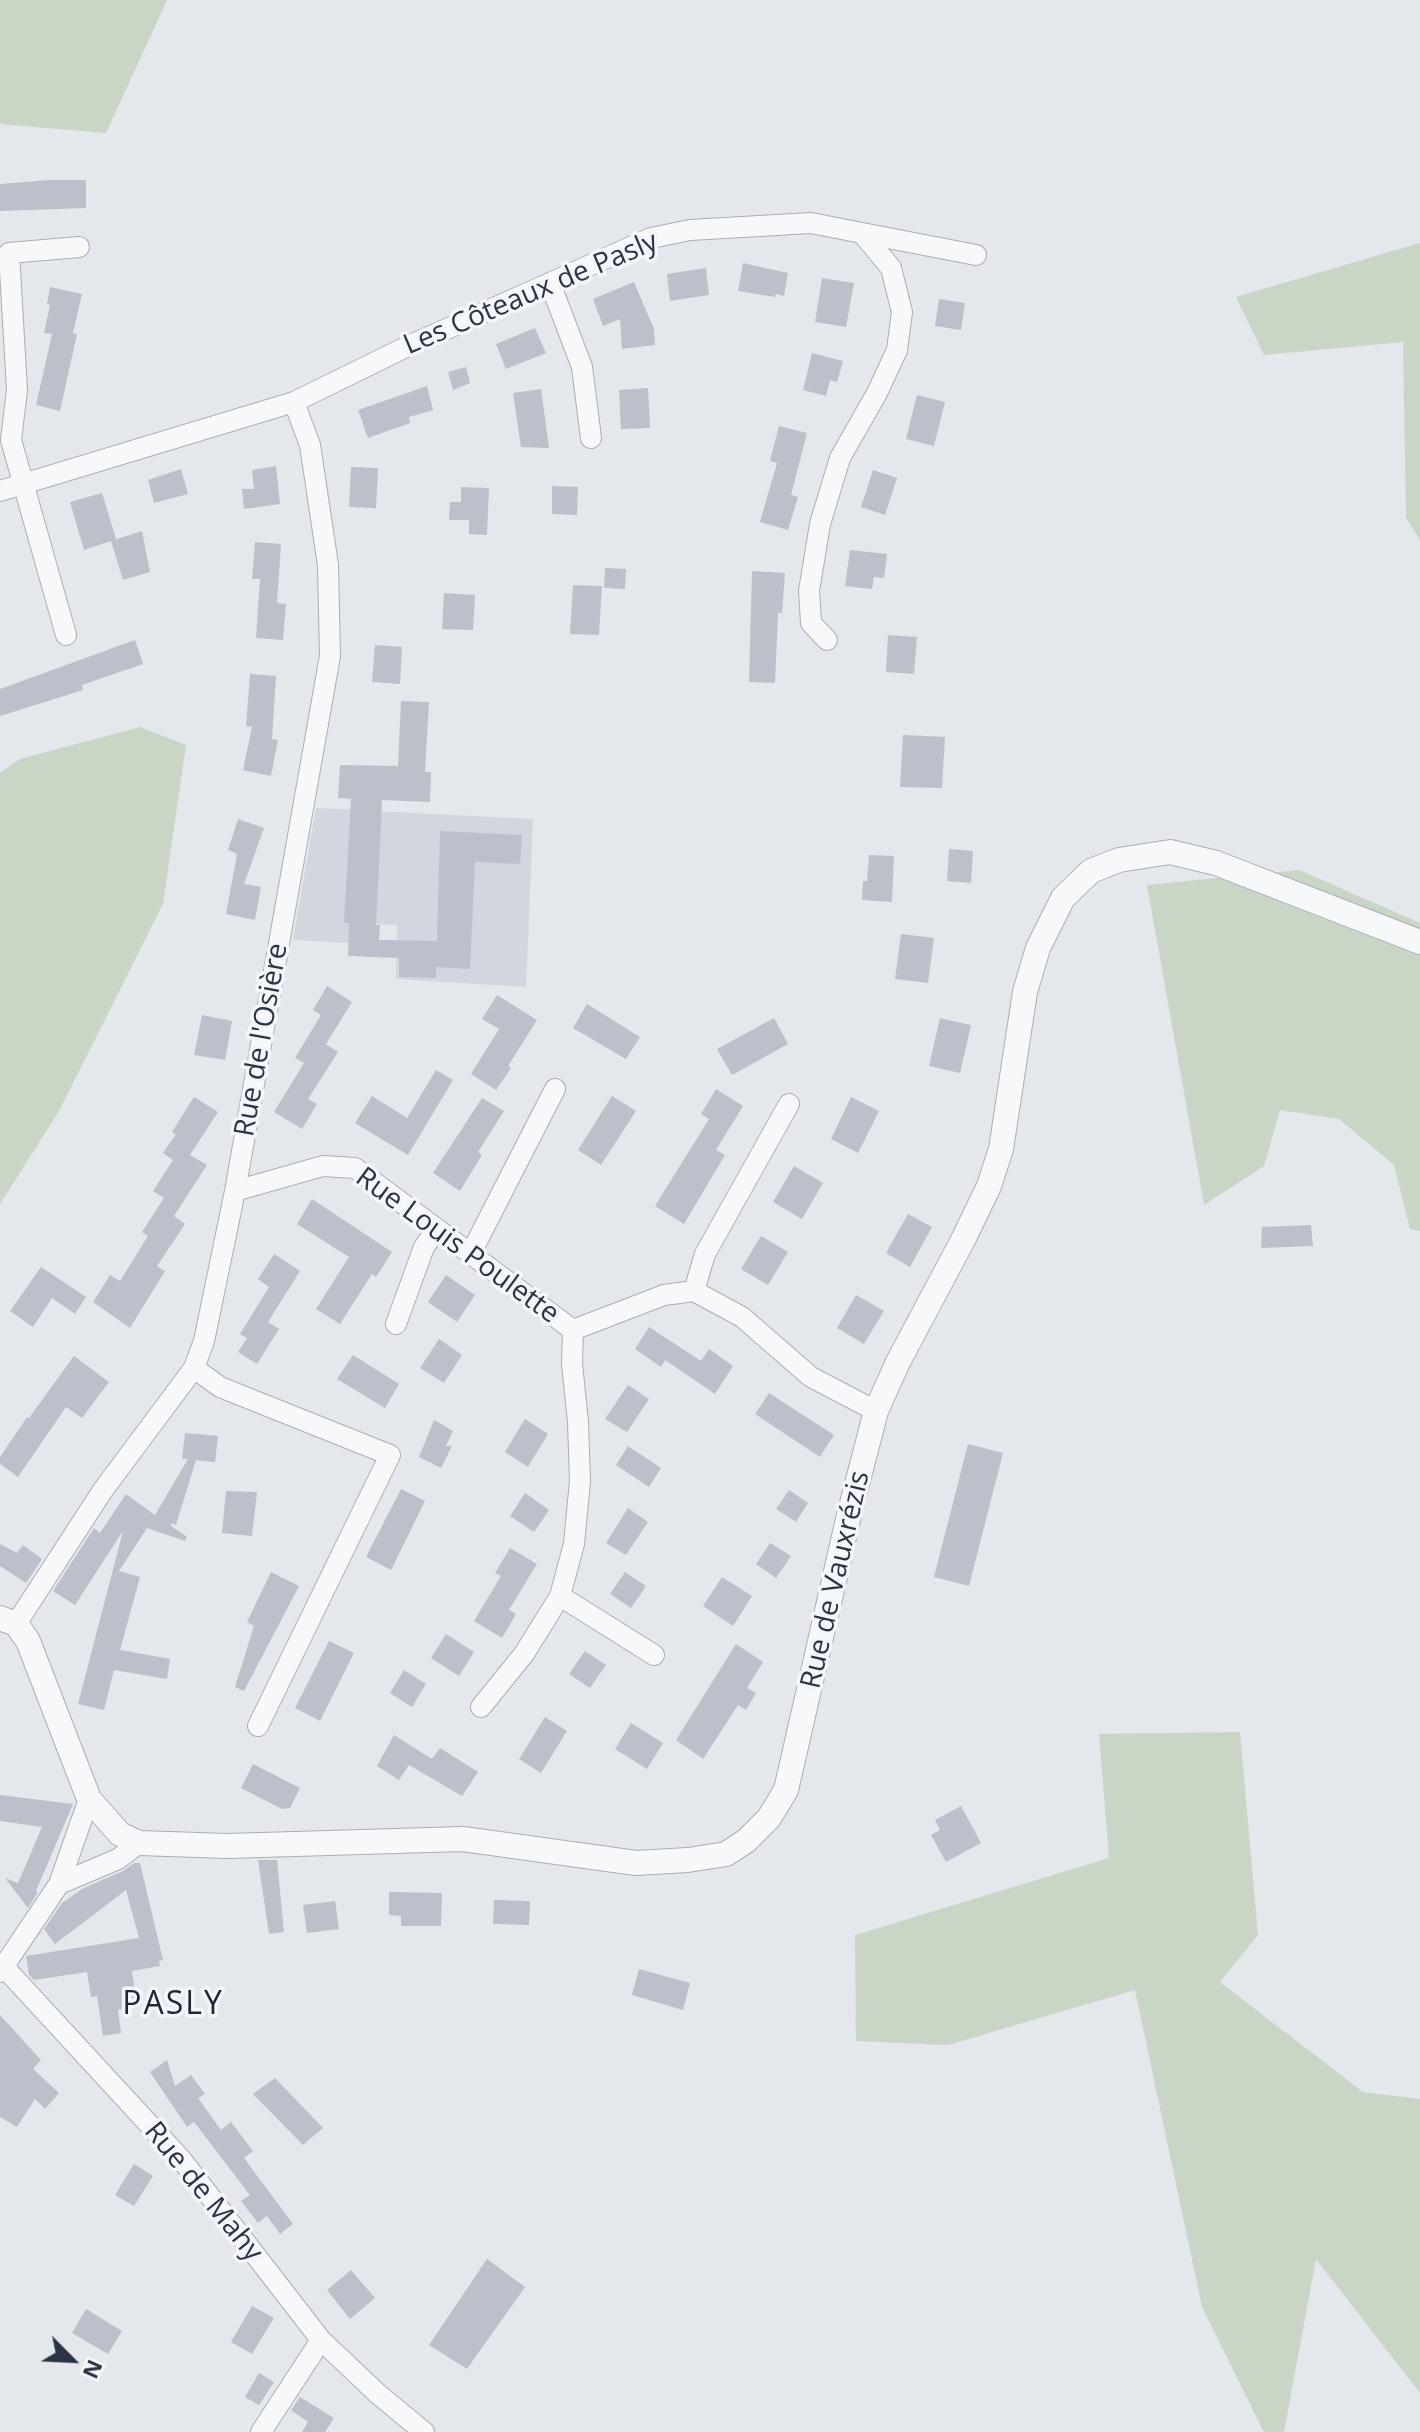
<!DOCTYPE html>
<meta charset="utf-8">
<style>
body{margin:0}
#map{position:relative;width:1420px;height:2432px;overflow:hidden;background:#e4e7ec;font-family:"Open Sans",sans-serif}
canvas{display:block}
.north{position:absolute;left:32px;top:2320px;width:80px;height:80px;-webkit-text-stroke:6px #f4f6f9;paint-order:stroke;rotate:114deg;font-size:22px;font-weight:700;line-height:32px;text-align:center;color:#2b3445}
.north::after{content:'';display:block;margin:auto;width:28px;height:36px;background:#2b3445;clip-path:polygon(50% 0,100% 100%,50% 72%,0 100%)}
</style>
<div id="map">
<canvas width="1420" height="2432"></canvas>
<div class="north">N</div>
</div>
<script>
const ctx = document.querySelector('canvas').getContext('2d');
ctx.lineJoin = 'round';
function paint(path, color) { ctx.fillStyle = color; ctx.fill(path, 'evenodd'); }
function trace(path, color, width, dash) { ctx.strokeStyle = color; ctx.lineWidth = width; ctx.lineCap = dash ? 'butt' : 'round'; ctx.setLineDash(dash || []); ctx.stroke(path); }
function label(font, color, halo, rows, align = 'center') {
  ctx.font = font + ' "Open Sans",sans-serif'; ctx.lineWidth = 7; ctx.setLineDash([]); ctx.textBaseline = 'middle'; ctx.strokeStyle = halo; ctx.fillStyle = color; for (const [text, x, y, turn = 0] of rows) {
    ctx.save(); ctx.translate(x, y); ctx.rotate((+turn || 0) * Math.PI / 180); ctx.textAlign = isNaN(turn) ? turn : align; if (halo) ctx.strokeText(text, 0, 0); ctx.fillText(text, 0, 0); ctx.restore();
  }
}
paint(new Path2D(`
 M316,808L533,819L526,987L396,979L397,925L350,923L349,943L293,940Z`), '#d2d6de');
paint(new Path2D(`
 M0,0H167L106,133L0,124Z
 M1420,243V540L1406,518L1403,342L1264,355L1236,297Z
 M140,727L186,745L163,904L59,1111L0,1204V773L20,759Z
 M1299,870L1420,923V1231L1410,1229L1394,1165L1339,1119L1280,1110L1264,1166L1204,1205L1147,885Z
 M1240,1732L1258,1935L1220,1982L1363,2092L1420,2099V2393L1316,2259L1284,2432H1264L1202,2307L1135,1990L948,2045L856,2041L855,1935L1109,1858L1099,1734Z`), '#c9d6c5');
paint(new Path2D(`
 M49,180H86V208L0,211V184Z
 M743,263L788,273L784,296L776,294L775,297L738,291Z
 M706,268L709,295L670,301L667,274Z
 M822,278L854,283L846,327L815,322Z
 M634,282L654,329L655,345L622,349L620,319L603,326L593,299Z
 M50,287L82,294L73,333L77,334L60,411L36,405L52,334L44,333L50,305L47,304Z
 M939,299L965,303L961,330L935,326Z
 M535,328L546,353L506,369L496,344Z
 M812,353L843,361L837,382L830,380L826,396L803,390Z
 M466,367L470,383L453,390L448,372Z
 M427,386L433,410L409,417L410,423L368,438L358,410Z
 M648,388L650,428L621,429L619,390Z
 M541,389L549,448L521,447L513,393Z
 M917,395L945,402L934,446L906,439Z
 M779,426L807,433L791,495L798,497L788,530L760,522L777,463L770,461Z
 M276,466L280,504L244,509L242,489H254L252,470Z
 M351,467L378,468L376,508L349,507Z
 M181,469L188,494L154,503L148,480Z
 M873,470L897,478L885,515L861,507Z
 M552,486L578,487L577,515L552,514Z
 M461,487L489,488L487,535L469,534V520H449L450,502H461Z
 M102,493L116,539L111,541L142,531L150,572L123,580L111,541L84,550L70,502Z
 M255,542L281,544L277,603L286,604L283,640L256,638L260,579H252Z
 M850,550L887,554L884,578L874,577L872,589L845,586Z
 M605,568L626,569L625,589L604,588Z
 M752,571L785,573L782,613H778L775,683L749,682Z
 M573,585L602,586L599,635L570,634Z
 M444,593L475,595L473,630L442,629Z
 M888,635L917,637L914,674L886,672Z
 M135,640L143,664L82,685L83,690L0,716V689Z
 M375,645L402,647L400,684L372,682Z
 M250,674L276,676L272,739L278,740L271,776L243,770L252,727L246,726Z
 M401,701L429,702L425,772H431L430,802L382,800L376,925H380L379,940L437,941L440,831L522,835L520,864L475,862L470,969L436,967V978L399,977V958L348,956L349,923H344L351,799L338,798L340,765L398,766Z
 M903,735L945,737L942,788L900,787Z
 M238,819L264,828L244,884L261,887L255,920L226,914L237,854L228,850Z
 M949,849L973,851L971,883L947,881Z
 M869,855L894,856L892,902L862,900L863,881H867Z
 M901,934L934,938L928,983L895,979Z
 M327,986L352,1002L326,1044L338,1052L308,1099L317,1104L302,1129L274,1112L304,1063L295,1058L321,1015L313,1010Z
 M497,995L537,1020L508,1066L511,1068L496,1090L471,1074L499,1029L482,1019Z
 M587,1004L640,1037L626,1059L573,1028Z
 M202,1015L232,1021L225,1060L194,1055Z
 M774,1018L788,1044L732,1075L717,1049Z
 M940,1018L971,1025L960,1073L929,1066Z
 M436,1070L453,1080L408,1155L355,1123L372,1096L407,1118Z
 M716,1089L743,1106L716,1150L725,1155L684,1224L655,1206L709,1119L701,1114Z
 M612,1096L636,1111L601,1165L578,1150Z
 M194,1097L218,1112L190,1155L207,1165L174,1216L185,1224L157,1266L165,1271L130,1328L93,1302L110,1275L120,1281L148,1236L142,1232L164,1198L153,1191L173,1160L163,1153L176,1134L172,1132Z
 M851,1097L879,1111L858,1153L831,1139Z
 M482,1098L504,1111L478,1152L482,1155L460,1191L433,1173Z
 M794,1166L823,1183L802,1219L773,1202Z
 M312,1199L392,1252L376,1277L372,1274L340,1324L316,1309L349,1257L297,1224Z
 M908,1214L932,1227L910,1267L886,1253Z
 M1311,1225L1313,1246L1261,1248L1262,1227Z
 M761,1236L788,1252L768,1285L741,1269Z
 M274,1254L300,1271L268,1322L279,1329L257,1364L238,1352L247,1338L240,1334L269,1287L258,1279Z
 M41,1267L86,1297L75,1314L52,1298L33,1327L10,1311Z
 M446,1275L475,1295L457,1322L428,1302Z
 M856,1295L884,1311L864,1344L837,1328Z
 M649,1327L701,1361L709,1349L733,1366L715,1394L665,1360L661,1367L635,1349Z
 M439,1339L462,1355L444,1383L420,1368Z
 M353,1355L399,1384L385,1408L337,1379Z
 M74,1356L109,1382L82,1418L66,1407L18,1477L0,1464V1457L27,1417L29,1418Z
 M628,1385L649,1399L627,1432L605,1419Z
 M769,1393L834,1435L820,1457L755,1414Z
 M525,1419L548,1434L528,1467L505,1452Z
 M434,1420L453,1431L446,1446H452L441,1468L419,1457Z
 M185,1433L218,1436L215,1462L196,1460L176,1525L172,1523L171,1526L187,1537L185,1541L147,1528L119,1571L140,1577L120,1650L170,1659L167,1679L114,1670L104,1710L78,1704L123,1531L75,1605L53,1591L94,1528L100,1533L126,1494L155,1515L188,1459H182Z
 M968,1444L1003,1453L969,1586L934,1577Z
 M628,1446L661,1468L649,1487L616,1465Z
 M401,1489L425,1501L391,1570L366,1557Z
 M789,1490L808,1503L796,1522L776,1509Z
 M226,1491L257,1492L252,1536L222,1533Z
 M525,1493L549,1510L534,1532L510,1516Z
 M628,1508L648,1522L626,1555L606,1543Z
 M770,1543L791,1556L776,1578L756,1564Z
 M0,1544L17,1553L23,1545L42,1559L26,1583L0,1566Z
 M510,1548L537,1564L509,1610L516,1614L502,1638L474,1621L501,1576L495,1573Z
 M271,1572L299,1586L244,1691L235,1687L254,1626L247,1622Z
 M625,1572L646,1586L631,1608L610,1594Z
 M722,1577L752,1596L733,1626L703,1606Z
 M446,1634L474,1652L459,1676L431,1658Z
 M329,1641L354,1653L320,1721L295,1708Z
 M736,1644L763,1662L747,1688L756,1693L746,1710L738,1705L703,1759L676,1740Z
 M585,1651L606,1665L590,1688L569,1674Z
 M404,1670L426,1684L412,1707L390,1693Z
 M545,1717L567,1731L541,1773L519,1759Z
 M631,1723L663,1743L647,1769L615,1749Z
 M394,1735L432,1759L440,1748L478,1772L462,1796L409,1765L399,1780L377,1766Z
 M253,1764L300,1788L290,1808L282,1809L241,1788Z
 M0,1795L73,1804L36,1891L28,1888L38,1892L28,1908L5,1878L18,1883L42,1827L0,1821Z
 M961,1806L981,1843L946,1862L931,1835L940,1830L935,1820Z
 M258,1860H277L284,1932L269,1934Z
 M134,1863H140L163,1960L159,1961L160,1966L132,1971L137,2006L118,2010L121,2033L103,2036L97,1996L91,1997L87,1972L34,1980L29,1975L26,1956L139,1938L126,1890L55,1944L44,1929L62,1903L82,1889L123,1871Z
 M389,1892L442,1893L441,1926H401V1916L389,1915Z
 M494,1900L530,1901L529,1925L493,1924Z
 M335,1901L339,1929L307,1933L303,1905Z
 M639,1969L690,1983L683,2010L632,1995Z
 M0,2015L41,2060L33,2069L59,2093L45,2109L35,2099L17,2127L0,2117Z
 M167,2060L175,2086L191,2075L205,2094L198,2098L221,2130L231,2122L253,2151L244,2158L293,2224L280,2234L267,2216L258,2223L241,2201L250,2195L194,2122L187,2127L150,2072Z
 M275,2078L323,2128L303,2145L253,2094Z
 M134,2164L153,2176L134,2206L115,2195Z
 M487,2259L525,2287L467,2369L429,2345Z
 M351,2270L375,2298L350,2319L327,2290Z
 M252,2306L274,2318L252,2354L231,2342Z
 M86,2309L122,2331L108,2354L72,2333Z
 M259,2373L274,2382L259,2405L245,2397Z
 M300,2397L334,2418L325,2432H302L308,2422L291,2410Z`), '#bbc0ca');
const minor = new Path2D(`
 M862,233L976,255
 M550,283L582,367L591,438
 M0,491L294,402L404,348L651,238L690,230L811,223L862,233L891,268L902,312L897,350L877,393L840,458L820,524L809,591L811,623L827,640
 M66,635L11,440L17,390L9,253L79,247
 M235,1191L323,1166L355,1168L573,1330L664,1295L694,1291L742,1317L811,1377L876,1411
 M471,1253L555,1089
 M694,1291L705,1254L789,1104
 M396,1324L424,1247L437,1229
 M194,1368L220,1387L390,1455L258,1726
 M560,1596L654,1655
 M16,1624L103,1490L194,1368L204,1341L235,1191L330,656L328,565L310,445L294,402
 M481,1707L524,1654L560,1596L574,1544L580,1481L578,1422L572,1364L573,1330
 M59,1884L118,1859L139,1843
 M4,1967L181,2159L321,2340L261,2432
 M0,1972L59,1884L89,1799
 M321,2340L378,2394L424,2432`);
const tertiary = new Path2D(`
 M0,1618L16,1624L28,1641L89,1799L120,1834L139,1843L227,1846L463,1839L636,1863L688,1860L726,1854L746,1841L769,1818L786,1790L849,1515L876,1411L898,1362L964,1238L989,1186L1001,1149L1025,992L1038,948L1063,898L1091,871L1119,860L1170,852L1216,863L1420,942`);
trace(minor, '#a9aeb7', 22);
trace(tertiary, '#a9aeb7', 26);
trace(minor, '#f7f8fa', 20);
trace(tertiary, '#f7f8fa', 24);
label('28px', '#2b3445', '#f4f6f9', [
 ["Les Côteaux de Pasly",531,294,-23],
 ["Rue de l'Osière",262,1040,-80],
 ["Rue Louis Poulette",457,1246,36],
 ["Rue de Vauxrézis",836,1580,-77],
 ["Rue de Mahy",203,2192,51]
]);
ctx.letterSpacing = '2px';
label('32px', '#1d2536', '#f4f6f9', [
 ["PASLY",173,2005]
]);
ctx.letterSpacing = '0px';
</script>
